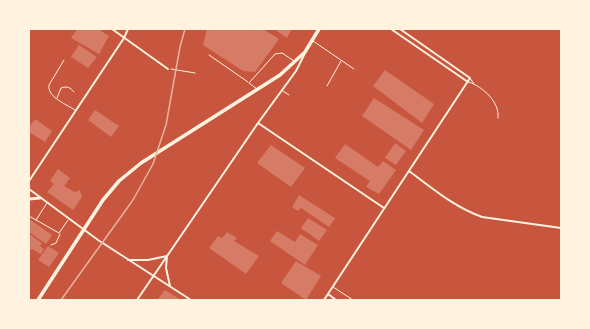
<!DOCTYPE html>
<style>
body{margin:0}
#map{position:relative;width:590px;height:329px;overflow:hidden;background:#c8553d;font-family:"Fira Sans Condensed",sans-serif}
canvas{display:block}
.frame{position:absolute;inset:0;border:30px solid #fff3e0;pointer-events:none}
</style>
<div id="map">
<canvas width="590" height="329"></canvas>
<div class="frame"></div>
</div>
<script>
const ctx = document.querySelector('canvas').getContext('2d');
ctx.lineJoin = 'round';
function paint(path, color) { ctx.fillStyle = color; ctx.fill(path, 'evenodd'); }
function trace(path, color, width, dash) { ctx.strokeStyle = color; ctx.lineWidth = width; ctx.lineCap = dash ? 'butt' : 'round'; ctx.setLineDash(dash || []); ctx.stroke(path); }
paint(new Path2D(`
 M77,29H98L109,36L99,54L71,38Z
 M207,29H263L279,39L255,72L243,71L203,45Z
 M274,29H292L287,38Z
 M79,45L97,57L88,68L71,57Z
 M385,70L434,104L422,123L373,86Z
 M374,98L424,130L411,150L362,116Z
 M95,110L119,126L111,137L88,120Z
 M35,119L52,131L45,142L29,132V127Z
 M395,143L406,151L396,165L385,158Z
 M345,144L378,167L383,161L396,170L379,194L366,187L370,181L335,158Z
 M271,145L305,168L291,187L257,163Z
 M58,169L70,178L64,186L75,192L80,190L82,197L73,210L47,192L54,184L50,181Z
 M299,195L335,218L329,227L301,208L298,211L292,207Z
 M308,218L327,230L319,241L301,228Z
 M29,219L52,235L46,244L29,232Z
 M277,231L295,242L300,234L318,245L305,265L270,241Z
 M227,232L237,238L234,241L259,256L246,274L209,248L218,236L222,238Z
 M29,234L42,243L40,246L44,249L41,254L32,249L31,250L29,249Z
 M48,246L59,253L49,267L38,260Z
 M296,261L321,276L306,300L281,283Z
 M165,290L181,300H157Z`), '#d67c66');
trace(new Path2D(`
 M171,69L195,73`), '#fff3e0', 1);
trace(new Path2D(`
 M313,41L354,69
 M209,55L248,82
 M64,60L49,85C47,97 66,104 75,110
 M470,78L474,84
 M469,82C483,87 500,102 498,118
 M327,86L341,61
 M257,89L249,83L275,54L282,53L294,61
 M283,91L289,95
 M57,98L61,88C67,86 70,87 74,92
 M29,216L59,233L68,220
 M36,220L47,203
 M51,245L56,243L60,234
 M333,287L353,300`), '#fff3e0', 1);
trace(new Path2D(`
 M112,29L168,69
 M391,29L468,82
 M258,123L384,208
 M409,171C432,188 454,207 482,217L561,228
 M29,181L124,38L128,29
 M29,189L98,240L191,300
 M128,260H148L167,256L166,268L170,286
 M328,294L336,300
 M137,300L258,123L296,71L305,53
 M324,300L470,78L400,29`), '#fff3e0', 2);
trace(new Path2D(`
 M29,199L40,198`), '#fff3e0', 3);
trace(new Path2D(`
 M38,300L103,200L119,181L141,163L280,75L305,52L319,29`), '#fff3e0', 3.5);
trace(new Path2D(`
 M61,300L133,200L153,164L166,125L180,47L185,29`), '#e9b49f', 1.5);
</script>
